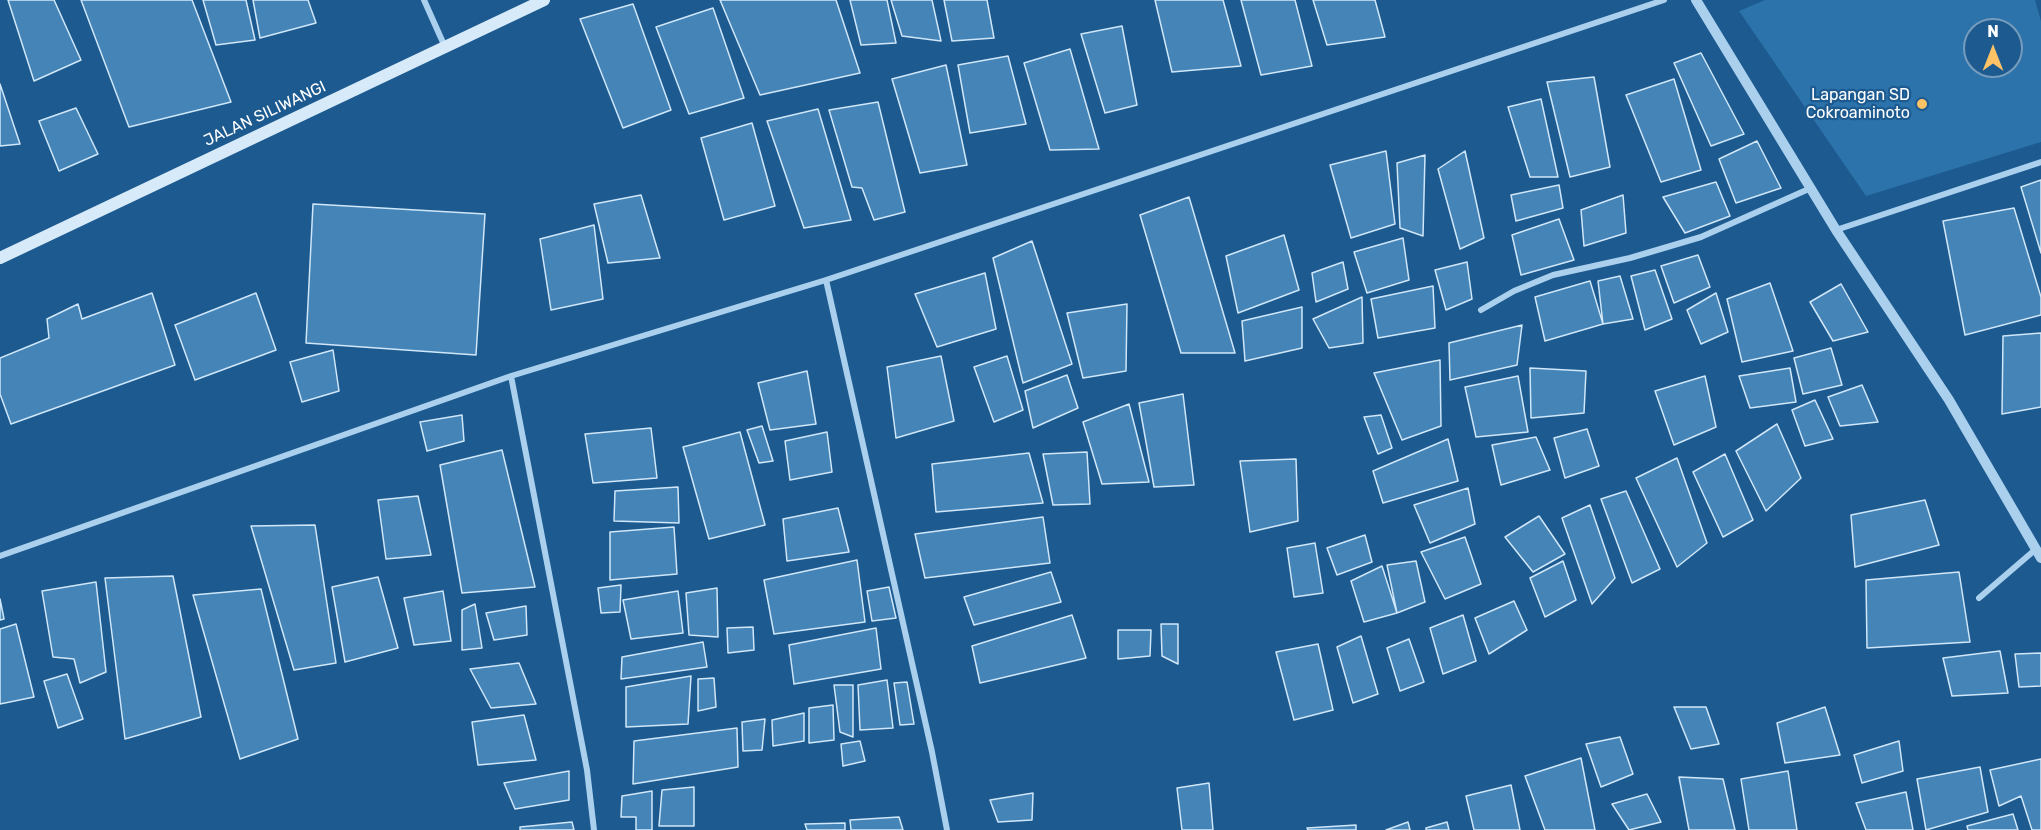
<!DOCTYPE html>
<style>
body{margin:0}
#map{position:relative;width:2041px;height:830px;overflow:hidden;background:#1c5a8f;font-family:Rubik,sans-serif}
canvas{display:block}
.north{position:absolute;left:1963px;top:18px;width:60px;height:60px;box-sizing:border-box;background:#1c5a8f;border:2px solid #779cbc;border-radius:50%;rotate:0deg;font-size:16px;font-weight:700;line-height:24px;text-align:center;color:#fff}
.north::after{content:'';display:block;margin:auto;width:21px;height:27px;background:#fec267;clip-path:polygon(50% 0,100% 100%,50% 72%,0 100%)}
</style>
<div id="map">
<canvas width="2041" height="830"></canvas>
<div class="north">N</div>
</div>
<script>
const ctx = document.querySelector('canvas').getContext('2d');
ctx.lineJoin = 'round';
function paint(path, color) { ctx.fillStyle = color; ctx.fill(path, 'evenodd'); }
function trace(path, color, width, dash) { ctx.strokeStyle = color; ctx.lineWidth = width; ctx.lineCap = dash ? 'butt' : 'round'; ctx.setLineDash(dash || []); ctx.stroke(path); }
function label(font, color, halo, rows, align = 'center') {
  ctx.font = font + ' Rubik,sans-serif'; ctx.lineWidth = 4.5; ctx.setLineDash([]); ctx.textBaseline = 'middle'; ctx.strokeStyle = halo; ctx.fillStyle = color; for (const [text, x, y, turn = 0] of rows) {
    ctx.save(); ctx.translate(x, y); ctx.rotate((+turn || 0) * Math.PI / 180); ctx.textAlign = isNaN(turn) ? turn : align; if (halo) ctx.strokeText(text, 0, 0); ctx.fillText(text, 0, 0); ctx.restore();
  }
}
paint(new Path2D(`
 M1765,0H2035L2041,21V142L1866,196L1739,11ZM1975,30H2011V66H1975Z`), '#2c73ab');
const building = new Path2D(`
 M8,0H54L81,60L34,81Z
 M81,0H192L231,102L129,127Z
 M203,0H246L255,40L216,45Z
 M253,0H308L316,23L260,38Z
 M720,0H836L860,73L760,95Z
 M850,0H887L896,43L861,45Z
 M891,0H932L941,41L902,36Z
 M944,0H987L994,38L952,41Z
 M1155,0H1223L1241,66L1172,72Z
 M1241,0H1295L1312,66L1261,75Z
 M1313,0H1375L1385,37L1327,45Z
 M633,4L671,110L623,128L580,19Z
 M713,8L744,98L689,114L656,27Z
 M1122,26L1137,105L1105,113L1081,34Z
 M1070,49L1099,149L1050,150L1024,63Z
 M1701,53L1744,134L1711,146L1674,63Z
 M1008,56L1026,124L970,133L958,65Z
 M946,65L967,165L920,173L892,79Z
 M1594,77L1610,167L1570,177L1547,82Z
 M1674,79L1701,170L1661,182L1626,95Z
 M0,84L20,144L0,146Z
 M1541,99L1558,177H1530L1508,107Z
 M878,102L905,212L874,220L862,188L852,187L829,110Z
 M76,108L98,154L59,171L39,121Z
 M818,109L851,220L804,228L767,121Z
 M752,123L775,206L724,220L701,138Z
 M1757,141L1781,188L1736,203L1719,159Z
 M1386,151L1395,224L1351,238L1330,165Z
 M1465,151L1484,238L1460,249L1438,169Z
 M1425,155L1423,236L1400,228L1397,163Z
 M2041,180V253L2021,187Z
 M1716,182L1730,216L1685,233L1663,197Z
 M1559,185L1563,208L1516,221L1511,195Z
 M641,195L660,258L608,263L594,204Z
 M1623,195L1626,233L1584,246L1581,210Z
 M1189,197L1235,353H1181L1140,215Z
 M313,204L485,214L476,355L306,343Z
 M2014,208L2041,297V315L1965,335L1943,221Z
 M1559,219L1574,260L1521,275L1512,235Z
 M594,225L603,299L551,310L540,239Z
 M1284,235L1299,290L1238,313L1226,256Z
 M1403,238L1409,280L1367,293L1354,252Z
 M1032,241L1072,364L1023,383L993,258Z
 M1698,255L1710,287L1674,303L1661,266Z
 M1343,262L1348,289L1316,302L1312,273Z
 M1467,262L1472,299L1446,310L1435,270Z
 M1655,270L1672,319L1645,330L1631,276Z
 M985,273L996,329L937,347L915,294Z
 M1620,276L1633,319L1603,324L1598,281Z
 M1590,281L1603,324L1545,341L1535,297Z
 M1770,283L1793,351L1742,362L1727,299Z
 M1841,284L1868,332L1833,341L1810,302Z
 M1433,286L1435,328L1378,338L1371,299Z
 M152,293L175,365L11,424L0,394V358L49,338L47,319L78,304L82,319Z
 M256,293L276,350L195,380L175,325Z
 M1716,293L1728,332L1701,344L1687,310Z
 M1362,297L1363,343L1329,348L1313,319Z
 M1127,304L1126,371L1083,378L1067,313Z
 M1302,307V348L1245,361L1242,321Z
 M1522,325L1517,365L1450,380L1449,343Z
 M2041,333V407L2002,414L2003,336Z
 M1831,348L1842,385L1803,394L1794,358Z
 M333,350L339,391L302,402L290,362Z
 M941,356L954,421L896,438L887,367Z
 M1007,356L1023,410L994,422L974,367Z
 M1440,360L1441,426L1402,440L1374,373Z
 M1530,368L1586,371L1584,413L1531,418Z
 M1790,368L1796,402L1750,408L1739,376Z
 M807,371L816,424L770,430L758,383Z
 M1067,375L1078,408L1033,428L1025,391Z
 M1518,376L1528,432L1476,437L1465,387Z
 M1705,376L1716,427L1674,445L1655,391Z
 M1862,385L1878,422L1840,426L1828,397Z
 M1183,394L1194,485L1154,487L1139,403Z
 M1815,400L1833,439L1805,446L1792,410Z
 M1129,404L1149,482L1102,484L1083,422Z
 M462,415L464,441L427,451L420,422Z
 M1381,415L1392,448L1378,454L1364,417Z
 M1777,424L1801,478L1766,511L1736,451Z
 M762,426L773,461L759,463L747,430Z
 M651,428L657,478L593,483L585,434Z
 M1587,429L1599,466L1565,478L1554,438Z
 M740,432L765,525L709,539L683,447Z
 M827,432L832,472L790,480L785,441Z
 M1536,437L1550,470L1501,485L1492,445Z
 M1448,439L1458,481L1383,503L1373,471Z
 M502,450L535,587L462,593L440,465Z
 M1087,452L1090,504L1053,505L1043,454Z
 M1029,453L1043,503L936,512L932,464Z
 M1725,454L1753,520L1723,537L1693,472Z
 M1677,458L1707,543L1677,567L1636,478Z
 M1296,459L1298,521L1250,532L1240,461Z
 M678,487L679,523L614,521L615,491Z
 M1468,488L1475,524L1430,543L1414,505Z
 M1626,491L1660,569L1632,583L1601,499Z
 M418,496L431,555L386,559L378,500Z
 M1925,500L1939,545L1855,567L1851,515Z
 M1590,505L1615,578L1592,604L1562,518Z
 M838,508L849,552L787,561L783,519Z
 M1539,516L1565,554L1533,572L1505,537Z
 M1043,517L1050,563L925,578L915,534Z
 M315,525L336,663L294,670L251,526Z
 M674,527L677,574L610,580V532Z
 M1365,535L1372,562L1337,575L1327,548Z
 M1465,537L1481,584L1445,599L1421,552Z
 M1315,543L1323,593L1294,597L1287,548Z
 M857,560L865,622L774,634L764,580Z
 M1416,561L1425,602L1397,613L1387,565Z
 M1563,561L1576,600L1545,617L1530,578Z
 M1382,566L1397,613L1364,622L1351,581Z
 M1051,572L1061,602L974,625L964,597Z
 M1959,572L1970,642L1867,648L1866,580Z
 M173,576L201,717L125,739L105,578Z
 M378,577L398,648L345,662L332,587Z
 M96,582L106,672L80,683L74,659L53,657L42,591Z
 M621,585L620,612L601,613L598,588Z
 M889,587L896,618L872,621L867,591Z
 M717,588L718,637L689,635L686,593Z
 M261,589L298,739L240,759L193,595Z
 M443,591L451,641L414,645L404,598Z
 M678,591L683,633L631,639L623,600Z
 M0,599L4,619L0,620Z
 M1514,601L1527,630L1489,654L1475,618Z
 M475,604L482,648L462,650V610Z
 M526,606L527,635L494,640L486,613Z
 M1072,615L1086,658L980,683L972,646Z
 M1463,615L1476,661L1443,674L1430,628Z
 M16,624L34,697L0,704V629Z
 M1161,624H1178V664L1162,656Z
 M753,627L754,650L728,653L727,628Z
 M876,628L881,669L794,684L789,645Z
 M1118,630H1151L1150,656L1118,659Z
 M1361,636L1378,694L1353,703L1337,647Z
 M1409,639L1424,682L1400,691L1387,648Z
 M703,642L707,667L621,679L622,657Z
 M1318,644L1333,710L1294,720L1276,652Z
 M2000,651L2008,693L1952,696L1943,658Z
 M2041,653V686L2019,687L2015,654Z
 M519,663L536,704L491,708L470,669Z
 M67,674L83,719L58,728L44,681Z
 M691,676L688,724L626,727V687Z
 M714,678L716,707L698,711V679Z
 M887,680L893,728L860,730L858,685Z
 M907,682L914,724L900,725L894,683Z
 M834,685H853V737L840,732Z
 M833,705L834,740L809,743V708Z
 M1674,707H1706L1719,744L1691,749Z
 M1825,707L1840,755L1785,763L1777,723Z
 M804,713V741L773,746L772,720Z
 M524,715L536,760L478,765L472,722Z
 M765,719L762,750L743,751L742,722Z
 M737,728L738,767L633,784L634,741Z
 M1620,737L1633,774L1601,787L1586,744Z
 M860,741L865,761L843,766L841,744Z
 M1899,741L1903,771L1862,783L1854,755Z
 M1581,758L1595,830H1545L1525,776Z
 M2041,759V830H2032L2021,796L1999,806L1990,770Z
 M1980,767L1988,812L1926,830L1917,779Z
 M569,771V800L515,809L504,783Z
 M1788,771L1797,830H1749L1741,779Z
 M1679,777L1723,779L1735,830H1689Z
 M1209,783L1213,830H1182L1177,788Z
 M1511,785L1520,830H1474L1466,796Z
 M694,787V826H659L662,790Z
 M652,791V830H636V817H621L622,796Z
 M1906,792L1913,830H1866L1856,803Z
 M1033,793L1032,820L998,822L990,800Z
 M1647,794L1661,822L1629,830L1612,804Z
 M2013,814L2018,830H1968L1967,826Z
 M899,817L903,830H851L850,820Z
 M572,822L574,830H520V827Z
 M1408,822L1410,830H1386Z
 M1447,822L1449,830H1426V828Z
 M845,823V830H807L805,824Z
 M1356,825V830H1308L1307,828Z`);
paint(building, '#4484b7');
trace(building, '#d0e7fa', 1.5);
trace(new Path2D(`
 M424,0L445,47
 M1836,230L2041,162
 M826,280L932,752L947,830
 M1481,310L1514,291L1553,275L1630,258L1701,237L1811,188
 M511,376L587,770L594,830
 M0,556L511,376L826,280L1664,0
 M1979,598L2036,549`), '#aad0ee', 6);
trace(new Path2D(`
 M1696,0L1836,230L1949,400L2041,558`), '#aad0ee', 10);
trace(new Path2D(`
 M0,258L544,0`), '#d7eafa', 12);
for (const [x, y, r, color] of [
 [1922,104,6,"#fec267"]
]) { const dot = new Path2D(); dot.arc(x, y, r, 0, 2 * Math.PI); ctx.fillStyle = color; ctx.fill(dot); trace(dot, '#1c5a8f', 2); }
label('16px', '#fff', '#1c5a8f', [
 ["Lapangan SD",1910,95],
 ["Cokroaminoto",1910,113]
], 'right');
label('16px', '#fff', '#1c5a8f', [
 ["JALAN SILIWANGI",265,114,-25]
]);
</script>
